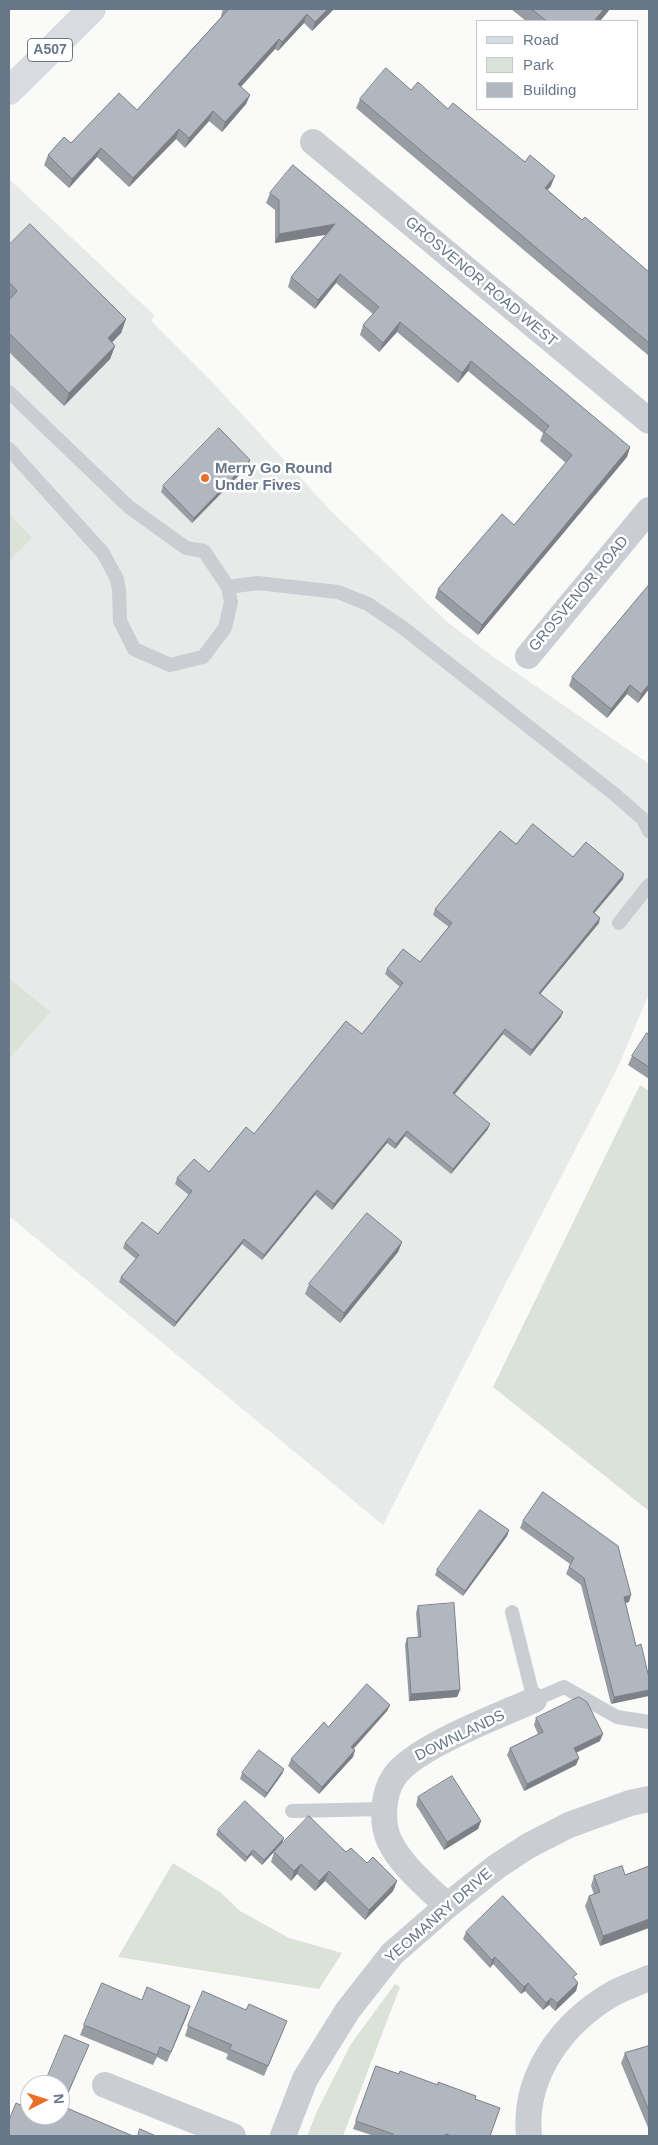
<!DOCTYPE html>
<style>
body{margin:0}
#map{position:relative;width:658px;height:2145px;overflow:hidden;background:#fafaf8;font-family:Arial,sans-serif}
canvas{display:block}
.frame{position:absolute;inset:0;border:10px solid #68768a;pointer-events:none}
.legend{position:absolute;left:476px;top:20px;width:162px;height:90px;box-sizing:border-box;background:#fff;border:1px solid #c3c8d0;margin:0;padding:6px 9px;list-style:none;font-size:15px;color:#68768a}
.legend li{display:flex;align-items:center;gap:10px;height:25px}
.legend b{width:25px;border:1px solid #c3c8d0}
.north{position:absolute;left:20px;top:2075px;width:50px;height:50px;box-sizing:border-box;background:#fff;border:1px solid #c3c8d0;border-radius:50%;rotate:85deg;font-size:14px;font-weight:700;line-height:20px;text-align:center;color:#68768a}
.north::after{content:'';display:block;margin:auto;width:18px;height:22px;background:#eb7027;clip-path:polygon(50% 0,100% 100%,50% 72%,0 100%)}
</style>
<div id="map">
<canvas width="658" height="2145"></canvas>
<div class="frame"></div>
<ul class="legend">
<li><b style="height:6px;background:#d8dbe0"></b>Road</li>
<li><b style="height:14px;background:#dbe2d8"></b>Park</li>
<li><b style="height:14px;background:#b1b7bf"></b>Building</li>
</ul>
<div class="north">N</div>
</div>
<script>
const ctx = document.querySelector('canvas').getContext('2d');
ctx.lineJoin = 'round';
function paint(path, color) { ctx.fillStyle = color; ctx.fill(path, 'evenodd'); }
function trace(path, color, width, dash) { ctx.strokeStyle = color; ctx.lineWidth = width; ctx.lineCap = dash ? 'butt' : 'round'; ctx.setLineDash(dash || []); ctx.stroke(path); }
function label(font, color, halo, rows, align = 'center') {
  ctx.font = font + ' Arial,sans-serif'; ctx.lineWidth = 5; ctx.setLineDash([]); ctx.textBaseline = 'middle'; ctx.strokeStyle = halo; ctx.fillStyle = color; for (const [text, x, y, turn = 0] of rows) {
    ctx.save(); ctx.translate(x, y); ctx.rotate((+turn || 0) * Math.PI / 180); ctx.textAlign = isNaN(turn) ? turn : align; if (halo) ctx.strokeText(text, 0, 0); ctx.fillText(text, 0, 0); ctx.restore();
  }
}
paint(new Path2D(`
 M9,179L155,316L151,321L215,385L332,512L446,621L492,656L649,764V994L617,1069L508,1279L383,1525L9,1216Z`), '#e8e9e9');
paint(new Path2D(`
 M9,514L32,538L9,561Z
 M9,978L50,1012L9,1059Z
 M640,1085L649,1091V1511L493,1387Z
 M173,1863L220,1892L240,1911L289,1938L342,1953L319,1989L118,1957Z
 M395,1984L400,1987L343,2136H307L318,2109L351,2044Z`), '#dbe2d8');
trace(new Path2D(`
 M9,392L129,507L186,548L204,551L228,587L231,602L225,628L203,657L170,665L134,649L120,621L119,590L117,579L103,553L9,449
 M228,587L258,583L338,592L368,604L402,627L613,793L643,819L649,831
 M619,923L649,885
 M512,1612L534,1700L564,1687L617,1717L649,1722
 M292,1811L384,1809`), '#cacdd1', 14);
trace(new Path2D(`
 M313,142L649,421
 M528,656L649,510
 M447,1906C427,1886 401,1866 389,1840C381,1822 383,1793 394,1777C414,1747 499,1716 534,1700
 M105,2085L233,2136
 M283,2136L305,2079L348,2010L392,1954L447,1906L496,1867L528,1846L569,1825L630,1803L649,1799
 M529,2136C523,2075 563,2022 614,1993C625,1987 638,1983 649,1978`), '#cacdd1', 26);
trace(new Path2D(`
 M9,91L92,9`), '#d8dbe0', 28);
paint(new Path2D(`
 M223,9H334L312,31L304,23L278,51L275,49L241,87L250,95L246,104L222,132L209,121L185,148L176,139L129,187L97,157L69,188L44,165L48,155L137,110L221,17V16Z
 M511,9H610L600,21H526Z
 M411,90L448,109L525,162L551,186L547,190L582,220L649,272V356L356,108L360,99Z
 M270,193L630,447L627,457L478,635L435,598L438,589L514,525L566,463L540,441L543,433L468,371L458,383L397,332L379,352L360,335L363,325L373,314L336,283L315,309L288,287L291,277L326,234L275,243V210L266,203Z
 M9,245L126,319L121,333L112,342L115,346L110,359L64,406L9,352Z
 M250,460L249,465L192,523L161,492L163,486Z
 M649,585V689L638,703L627,694L607,718L569,686L572,677Z
 M516,844L573,857L623,879L594,913L599,923L540,994L561,1017L530,1056L503,1034L454,1094L488,1129L451,1174L405,1136L395,1149L387,1143L332,1210L315,1195L262,1260L242,1244L174,1327L119,1282L121,1277L136,1259L123,1248L125,1243L158,1234L189,1195L175,1184L177,1178L209,1172L254,1134L362,1034L400,987L385,974L387,969L420,962L449,927L433,915L435,909Z
 M649,1035V1079L628,1065L632,1056Z
 M402,1242L398,1252L340,1323L305,1294L309,1284Z
 M543,1492L629,1602L625,1603L636,1646L611,1704L581,1585L566,1574L570,1564L520,1528L523,1521Z
 M509,1530L507,1536L463,1596L435,1575L437,1570Z
 M418,1606L460,1690L457,1697L409,1701L405,1645L407,1638L418,1637L416,1613Z
 M390,1705L387,1711L353,1749L355,1750L353,1757L319,1794L288,1766L291,1759L328,1727Z
 M536,1718L600,1741L576,1753L579,1758L576,1765L524,1791L507,1755L510,1748L538,1734L534,1725Z
 M284,1769L282,1774L265,1798L240,1779L242,1773Z
 M418,1797L481,1821L478,1829L444,1850L416,1805Z
 M218,1830L284,1838L282,1843L262,1865L251,1855L245,1862L216,1835Z
 M274,1852H346L367,1863L397,1881L393,1891L365,1920L325,1881L315,1891L297,1874L291,1881L271,1862Z
 M649,1866L600,1946L585,1906L589,1896L594,1894L591,1886L594,1876L625,1875Z
 M466,1932L575,1979L578,1983L576,1991L555,2011L549,2005L543,2010L525,1991L521,1994L493,1964L490,1968L463,1939Z
 M142,2000L190,2006L167,2062L157,2057L153,2065L80,2035L84,2025Z
 M246,2010L287,2021L264,2076L226,2059L228,2054L185,2036L188,2026Z
 M649,2046V2130L621,2063L625,2053Z
 M376,2066L399,2074L475,2099L490,2136H374L353,2129Z`), '#989da4');
paint(new Path2D(`
 M328,9H334L312,31L315,22Z
 M604,9H610L600,21H594Z
 M307,14L304,23L278,51L282,42Z
 M279,39L275,49L234,94L238,84Z
 M250,95L246,104L222,132L225,122Z
 M213,111L209,121L185,148L189,138Z
 M179,129L176,139L129,187L133,178Z
 M101,148L97,157L69,188L72,179Z
 M555,176L551,186L541,198L545,188Z
 M335,224L331,234L275,243L279,234Z
 M340,274L336,283L315,309L318,300Z
 M126,319L121,333L103,352L108,338Z
 M400,322L397,332L379,352L383,343Z
 M115,346L110,359L64,406L69,393Z
 M471,361L468,371L458,383L462,373Z
 M630,447L627,457L478,635L482,625Z
 M250,460L249,465L192,523L194,518Z
 M649,684V689L638,703L641,694Z
 M630,685L627,694L607,718L611,709Z
 M624,874L623,879L591,917L593,912Z
 M600,918L599,923L537,998L539,993Z
 M563,1012L561,1017L530,1056L532,1050Z
 M505,1029L503,1034L451,1099L453,1093Z
 M490,1124L488,1129L451,1174L453,1169Z
 M407,1131L405,1136L395,1149L396,1144Z
 M389,1138L387,1143L332,1210L334,1204Z
 M317,1190L315,1195L262,1260L264,1255Z
 M244,1239L242,1244L174,1327L176,1322Z
 M402,1242L398,1252L340,1323L344,1313Z
 M509,1530L507,1536L463,1596L465,1591Z
 M631,1595L629,1602L621,1604L624,1597Z
 M460,1690L457,1697L409,1701L411,1694Z
 M649,1690V1696L611,1704L614,1697Z
 M390,1705L387,1711L349,1754L351,1747Z
 M603,1734L600,1741L571,1755L574,1748Z
 M355,1750L353,1757L319,1794L322,1787Z
 M579,1758L576,1765L524,1791L527,1784Z
 M284,1769L282,1774L265,1798L267,1793Z
 M481,1821L478,1829L444,1850L447,1842Z
 M284,1838L282,1843L262,1865L264,1860Z
 M253,1850L251,1855L245,1862L247,1857Z
 M301,1864L297,1874L291,1881L294,1871Z
 M329,1871L325,1881L315,1891L319,1881Z
 M397,1881L393,1891L365,1920L369,1910Z
 M649,1919V1928L600,1946L603,1936Z
 M495,1957L493,1964L490,1968L492,1960Z
 M528,1983L525,1991L521,1994L524,1987Z
 M578,1983L576,1991L555,2011L557,2003Z
 M551,1998L549,2005L543,2010L546,2003Z
 M190,2006L187,2016L167,2062L171,2052Z
 M89,2045L85,2054L60,2113L62,2106Z`), '#7c8086');
const building = new Path2D(`
 M227,9H328L315,22L307,14L282,42L279,39L238,84L250,95L225,122L213,111L189,138L179,129L133,178L101,148L72,179L48,155L64,137L71,143L119,93L137,110L228,10Z
 M532,9H604L594,21H547Z
 M386,68L411,90L418,82L448,109L453,103L525,162L530,155L555,176L545,188L582,220L585,217L649,272V343L360,99Z
 M293,165L630,447L482,625L438,589L502,514L514,525L572,455L544,432L549,426L471,361L462,373L400,322L383,343L363,325L379,307L340,274L318,300L291,277L335,224L279,234V200L270,193Z
 M30,224L126,319L108,338L115,346L69,393L9,333V300L17,291L9,282V245Z
 M219,428L250,460L194,518L163,486Z
 M649,585V684L641,694L630,685L611,709L572,677Z
 M533,824L573,857L586,842L624,874L593,912L600,918L539,993L563,1012L532,1050L505,1029L453,1093L490,1124L453,1169L407,1131L396,1144L389,1138L334,1204L317,1190L264,1255L244,1239L176,1322L121,1277L139,1255L125,1243L142,1222L158,1234L192,1191L177,1178L194,1159L209,1172L246,1127L254,1134L346,1021L362,1034L403,983L387,969L403,949L420,962L452,923L435,909L500,831L516,844Z
 M647,1033L649,1035V1067L632,1056Z
 M367,1213L402,1242L344,1313L309,1284Z
 M543,1492L618,1546L631,1595L624,1597L636,1646L641,1644L649,1678V1690L614,1697L584,1578L569,1567L574,1558L523,1521Z
 M480,1510L509,1530L465,1591L437,1570Z
 M454,1603L460,1690L411,1694L407,1638L421,1637L418,1606Z
 M367,1684L390,1705L351,1747L355,1750L322,1787L291,1759L324,1722L328,1727Z
 M579,1697L587,1702L603,1734L574,1748L579,1758L527,1784L510,1748L543,1732L536,1718Z
 M259,1750L284,1769L267,1793L242,1773Z
 M452,1776L481,1821L447,1842L418,1797Z
 M245,1801L284,1838L264,1860L253,1850L247,1857L218,1830Z
 M309,1816L346,1852L351,1848L367,1863L373,1857L397,1881L369,1910L329,1871L319,1881L301,1864L294,1871L274,1852Z
 M622,1866L625,1875L649,1866V1919L603,1936L589,1896L600,1892L594,1876Z
 M503,1896L577,1974L573,1977L578,1983L557,2003L551,1998L546,2003L528,1983L524,1987L495,1957L492,1960L466,1932Z
 M102,1983L142,2000L147,1987L190,2006L171,2052L160,2047L157,2055L84,2025Z
 M203,1991L246,2010L249,2004L287,2021L268,2066L229,2049L232,2045L188,2026Z
 M65,2035L89,2045L62,2106L133,2136H11L9,2135V2120L16,2103L30,2109V2115H60V2085H44Z
 M649,2046V2111L625,2053Z
 M376,2066L399,2074L400,2071L438,2085V2082L476,2096L475,2099L500,2108L490,2136H451L446,2134L445,2136H392L393,2134L356,2121Z
 M140,2129L156,2136H138Z`);
paint(building, '#b1b7bf');
trace(building, '#7c8086', 1);
for (const [x, y, r, color] of [
 [205,478,5,"#eb7027"]
]) { const dot = new Path2D(); dot.arc(x, y, r, 0, 2 * Math.PI); ctx.fillStyle = color; ctx.fill(dot); trace(dot, '#fff', 2); }
for (const [x, y, w] of [
 [50,50,45]
]) { const box = new Path2D(); box.roundRect(x - w / 2, y - 11.5, w, 23, 4); ctx.fillStyle = '#fff'; ctx.fill(box); trace(box, '#68768a', 1); }
label('bold 14px', '#68768a', null, [
 ["A507",50,50]
]);
label('15px', '#68768a', '#fff', [
 ["GROSVENOR ROAD WEST",481,282,40],
 ["GROSVENOR ROAD",579,594,-50],
 ["DOWNLANDS",460,1736,-26],
 ["YEOMANRY DRIVE",439,1916,-41]
]);
label('bold 15px', '#68768a', '#fff', [
 ["Merry Go Round",215,469],
 ["Under Fives",215,486]
], 'left');
</script>
